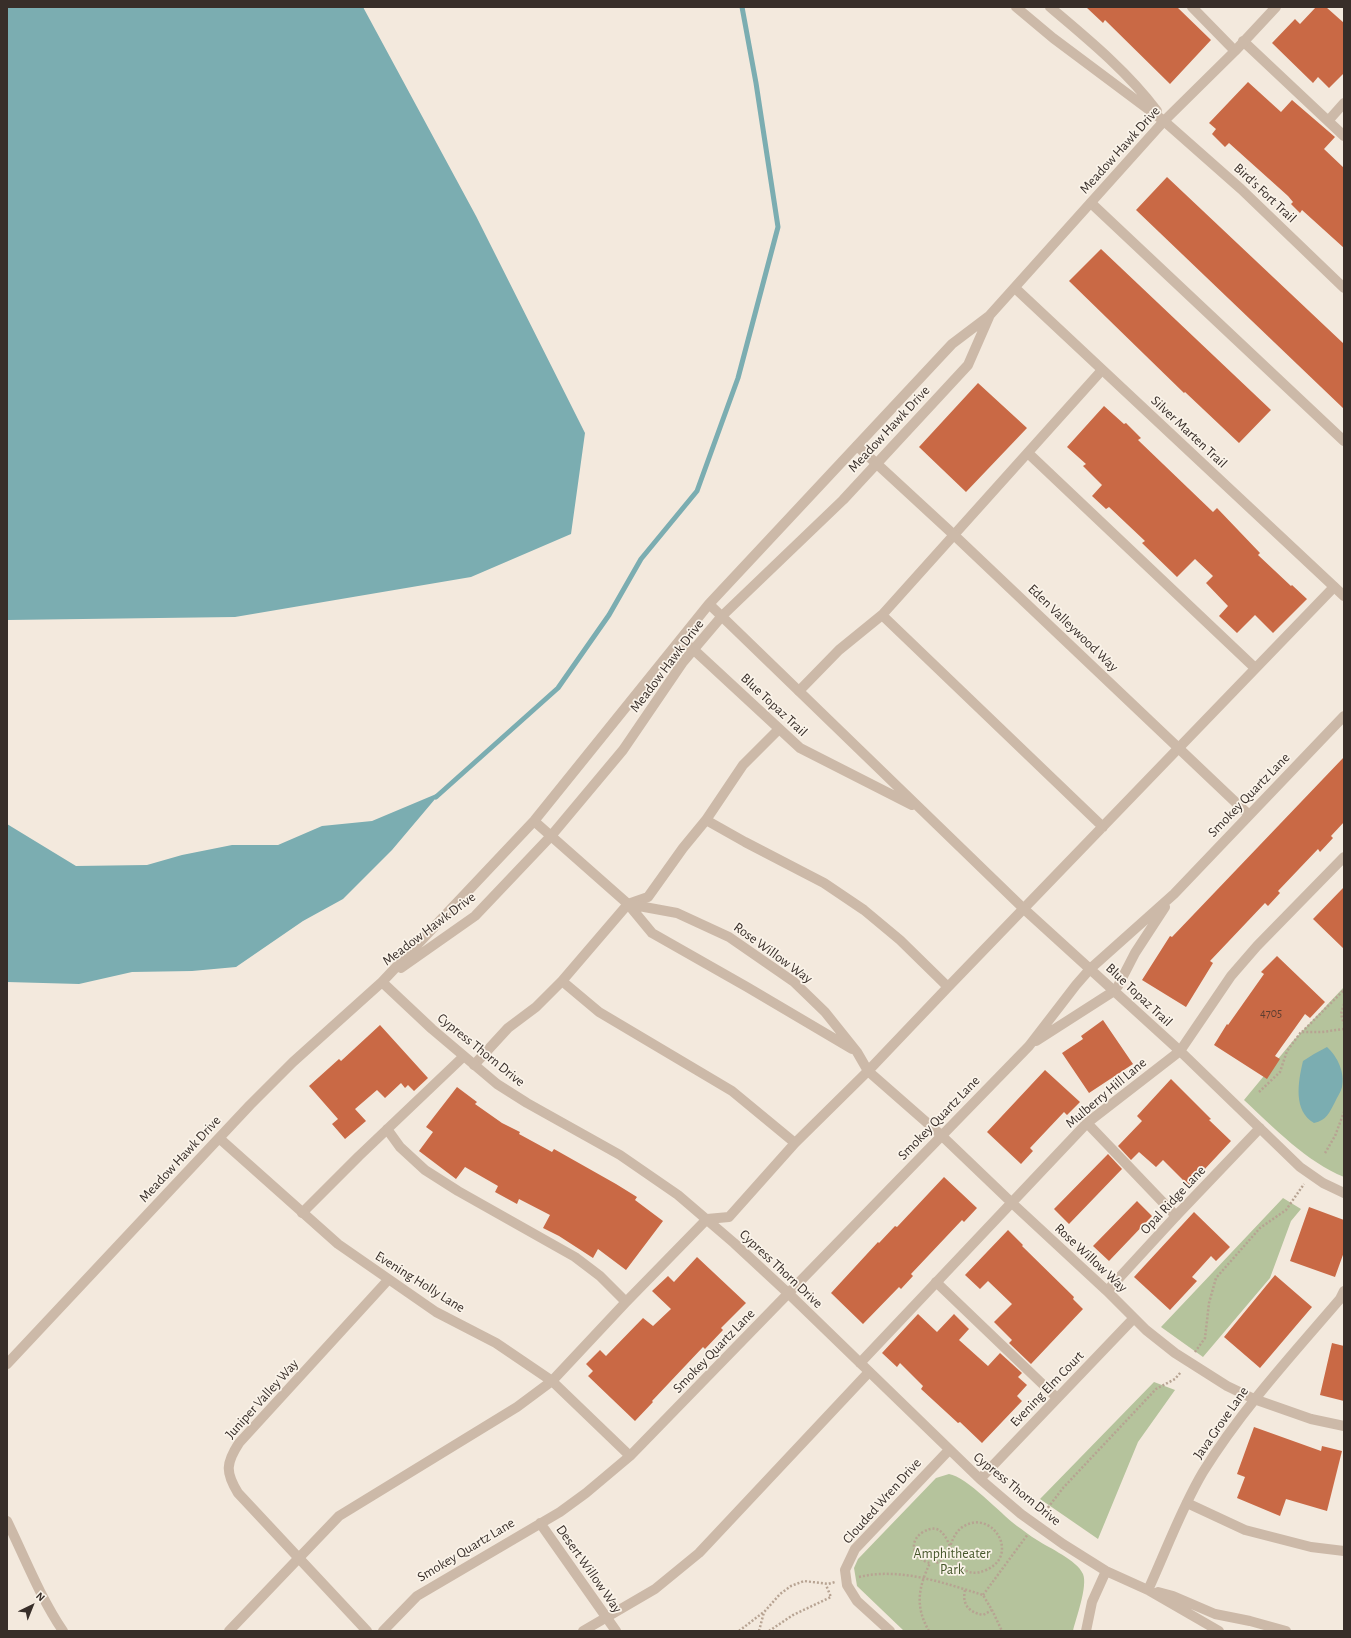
<!DOCTYPE html>
<style>
body{margin:0}
#map{position:relative;width:1351px;height:1638px;overflow:hidden;background:#f3e9dd;font-family:"Alegreya Sans",sans-serif}
canvas{display:block}
.frame{position:absolute;inset:0;border:8px solid #382e29;pointer-events:none}
.north{position:absolute;left:12px;top:1586px;width:40px;height:40px;-webkit-text-stroke:3px #faf3e9;paint-order:stroke;rotate:43deg;font-size:11px;font-weight:700;line-height:16px;text-align:center;color:#382e29}
.north::after{content:'';display:block;margin:auto;width:14px;height:18px;background:#382e29;clip-path:polygon(50% 0,100% 100%,50% 72%,0 100%)}
</style>
<div id="map">
<canvas width="1351" height="1638"></canvas>
<div class="frame"></div>
<div class="north">N</div>
</div>
<script>
const ctx = document.querySelector('canvas').getContext('2d');
ctx.lineJoin = 'round';
function paint(path, color) { ctx.fillStyle = color; ctx.fill(path, 'evenodd'); }
function trace(path, color, width, dash) { ctx.strokeStyle = color; ctx.lineWidth = width; ctx.lineCap = dash ? 'butt' : 'round'; ctx.setLineDash(dash || []); ctx.stroke(path); }
function label(font, color, halo, rows, align = 'center') {
  ctx.font = font + ' "Alegreya Sans",sans-serif'; ctx.lineWidth = 3.5; ctx.setLineDash([]); ctx.textBaseline = 'middle'; ctx.strokeStyle = halo; ctx.fillStyle = color; for (const [text, x, y, turn = 0] of rows) {
    ctx.save(); ctx.translate(x, y); ctx.rotate((+turn || 0) * Math.PI / 180); ctx.textAlign = isNaN(turn) ? turn : align; if (halo) ctx.strokeText(text, 0, 0); ctx.fillText(text, 0, 0); ctx.restore();
  }
}
paint(new Path2D(`
 M1344,987V1177C1307,1162 1274,1128 1244,1100L1292,1042Z
 M1283,1198L1301,1209L1291,1221L1270,1278L1203,1357L1161,1327Z
 M1154,1382L1175,1390L1138,1442L1098,1539L1040,1499Z
 M949,1474C967,1477 1000,1513 1017,1526C1023,1530 1030,1536 1037,1540C1049,1548 1077,1560 1083,1574C1088,1586 1076,1618 1073,1631H904L857,1586L854,1568L858,1559L936,1478Z`), '#b5c39c');
paint(new Path2D(`
 M7,7H363L476,216L585,433L571,534L471,577L235,617L7,620Z
 M441,792L392,850L343,899L303,921L236,967L192,971L132,972L79,984L7,982V824L76,866L147,865L182,855L232,845H278L322,826L372,821Z
 M1327,1047C1338,1057 1345,1073 1342,1087C1341,1092 1337,1097 1335,1102C1329,1113 1327,1120 1314,1123C1293,1111 1298,1082 1303,1061L1314,1054Z`), '#7badb1');
trace(new Path2D(`
 M436,797L558,688L609,615L641,559L697,491L738,378L778,227L756,83L742,7`), '#7badb1', 5);
paint(new Path2D(`
 M1086,7H1177L1211,40L1170,84L1105,20L1103,23Z
 M1316,7H1326L1344,23V73L1329,88L1318,77L1313,83L1272,43L1295,19L1300,24Z
 M1248,82L1281,112L1292,100L1335,137L1324,149L1344,168V248L1302,210L1300,213L1291,204L1293,202L1288,196L1229,143L1225,147L1212,134L1216,129L1209,123Z
 M1167,177L1344,344V409L1136,210Z
 M1101,249L1271,410L1239,443L1185,392L1184,393L1069,281Z
 M978,383L1027,428L966,492L919,447Z
 M1104,406L1124,424L1126,423L1141,438L1138,440L1213,512L1217,508L1260,553L1258,555L1291,586L1292,585L1307,599L1273,633L1255,615L1237,633L1219,616L1228,606L1206,583L1213,576L1195,559L1177,577L1142,543L1145,541L1109,507L1106,509L1092,496L1102,485L1083,466L1086,464L1067,447Z
 M1344,757V822L1331,836L1333,838L1320,852L1318,849L1278,891L1280,893L1268,906L1265,903L1210,961L1213,963L1186,1007L1142,980L1170,936L1172,937Z
 M1344,887V949L1313,919Z
 M1277,956L1325,1002L1310,1018L1305,1014L1275,1056L1280,1059L1267,1079L1214,1045L1227,1024L1228,1025L1264,974L1261,972Z
 M1103,1020L1133,1064L1089,1093L1062,1053L1083,1039L1081,1036Z
 M380,1025L428,1078L414,1091L408,1085L405,1088L401,1083L385,1098L377,1090L355,1109L366,1121L345,1139L332,1124L338,1119L309,1086L339,1059L341,1061Z
 M1045,1070L1080,1102L1067,1115L1064,1112L1030,1148L1033,1151L1021,1164L987,1132Z
 M1171,1079L1211,1119L1209,1120L1231,1141L1189,1186L1163,1160L1156,1167L1139,1152L1131,1160L1118,1146L1142,1121L1137,1116Z
 M457,1087L477,1102L475,1104L502,1123L520,1132L519,1134L552,1152L554,1149L616,1184L637,1197L635,1200L663,1221L626,1270L598,1249L593,1258L559,1236L543,1228L550,1215L519,1199L517,1204L495,1192L498,1186L465,1167L456,1179L419,1151L433,1132L426,1127Z
 M1108,1154L1122,1169L1069,1224L1054,1209Z
 M944,1177L977,1208L964,1222L962,1220L911,1274L913,1276L901,1289L899,1287L863,1324L831,1293L878,1242L879,1243L895,1226L897,1227Z
 M1137,1201L1152,1216L1109,1261L1093,1246Z
 M1309,1207L1344,1220V1252L1335,1277L1290,1261Z
 M1194,1212L1230,1247L1216,1261L1211,1256L1192,1277L1197,1281L1170,1310L1134,1277Z
 M1008,1230L1023,1245L1022,1246L1074,1297L1073,1299L1083,1309L1031,1364L1009,1343L1012,1340L994,1322L1012,1304L988,1281L980,1289L965,1275Z
 M697,1257L746,1303L721,1328L723,1330L705,1349L703,1347L652,1401L653,1402L635,1421L588,1376L593,1371L586,1364L600,1350L606,1356L643,1318L653,1326L671,1309L652,1291L668,1276L674,1282Z
 M1275,1275L1312,1307L1260,1368L1224,1337Z
 M918,1314L937,1332L954,1314L969,1329L959,1340L988,1366L1000,1353L1022,1373L1018,1377L1027,1385L1017,1396L1022,1401L982,1443L960,1422L958,1423L921,1389L923,1386L900,1363L897,1367L882,1353Z
 M1332,1343L1344,1346V1401L1320,1395Z
 M1254,1427L1321,1451L1322,1446L1342,1451L1327,1511L1286,1499L1280,1516L1237,1498L1245,1477L1237,1474Z`), '#c96945');
trace(new Path2D(`
 M1344,1004L1341,1014L1344,1024
 M1302,1032L1344,990
 M1259,1092L1280,1072L1287,1051L1301,1032H1322L1344,1029
 M1325,1153L1335,1136L1344,1112
 M1195,1352L1205,1338L1209,1303L1216,1278L1260,1228L1286,1210L1304,1184
 M1043,1514L1063,1488L1156,1389L1175,1379L1181,1372
 M859,1577C900,1567 944,1583 983,1595L992,1610L1002,1631
 M965,1590C962,1604 968,1612 983,1615L992,1610
 M983,1595L1028,1534
 M739,1631L765,1611L780,1594L791,1586L804,1581L828,1584L835,1582
 M759,1631L764,1612
 M769,1631L793,1615L831,1597L826,1585
 M929,1631C915,1607 918,1588 930,1563C921,1561 913,1554 914,1544C915,1539 918,1535 923,1532C957,1512 945,1588 986,1570C993,1567 999,1562 1001,1555C1004,1545 1000,1535 992,1528C987,1524 979,1521 972,1523C946,1529 955,1557 936,1563`), '#b7a392', 2.5, [2, 2]);
trace(new Path2D(`
 M1243,41L1344,136
 M1328,121L1344,103
 M1091,203L1344,441
 M857,446L877,464
 M1028,453L1255,668
 M882,615L1103,827
 M799,691L839,650L882,615L1102,370
 M706,820L745,842L824,883L864,910L900,940L948,987
 M562,981L599,1012L732,1091L795,1143
 M474,1065L508,1028L536,1007L562,981L628,904L648,897L683,848L706,820L743,765L779,729
 M1087,1123L1176,1216
 M387,1129L400,1147L425,1170L458,1191L575,1257L600,1276L626,1302
 M302,1213L359,1156L463,1057
 M936,1282L1057,1398
 M1187,1503L1245,1530L1311,1547L1344,1551
 M229,1631L339,1516L517,1407L552,1381L626,1302L707,1219L729,1217L795,1143L868,1071L948,987L1334,587
 M583,1631L655,1589L699,1553L869,1372`), '#ccb9a8', 10);
trace(new Path2D(`
 M1192,7L1235,51
 M1015,288L1344,596
 M877,464L954,535L1249,815
 M709,604L1024,909L1180,1051L1300,1167L1323,1183L1344,1193
 M680,640L693,649L800,748L912,805
 M534,821L628,904L652,933L747,987L852,1049
 M628,904L677,913L729,937L794,982L825,1012L857,1052L868,1071L941,1135L1012,1203L1107,1291L1146,1330L1175,1353L1227,1386L1254,1399L1311,1419L1344,1426
 M401,968L475,916L551,836L623,750L683,662L722,616L843,500L968,365L989,317
 M382,982L432,1029L497,1084L527,1103L620,1155L678,1195L734,1243L789,1294L980,1479L1021,1514L1063,1544L1106,1571L1148,1590L1219,1631
 M1036,1041L1114,991L1118,986L1135,953L1165,907
 M219,1138L338,1244L436,1312L496,1343L552,1381L630,1456
 M1107,1291L1176,1216L1260,1128
 M860,1363L1087,1123L1180,1051L1231,976L1257,946L1344,857
 M7,1364L250,1105L293,1062L382,982L534,821L709,604L952,344L989,316L1164,121L1235,51L1276,7
 M980,1479L1134,1318
 M7,1521C25,1558 40,1597 63,1631
 M540,1523L616,1631
 M1148,1590C1166,1551 1181,1509 1203,1472C1242,1409 1292,1355 1340,1299L1344,1291
 M1158,1592L1173,1596L1215,1614L1250,1621L1286,1631
 M367,1631L238,1493C225,1472 226,1463 239,1443L388,1280
 M383,1631L417,1596L560,1512L586,1493L630,1456L1029,1046L1076,985L1090,969L1174,894L1344,716
 M890,1631L857,1601L847,1585L845,1570L855,1549L949,1450
 M1086,1631L1092,1602L1106,1571`), '#ccb9a8', 10);
trace(new Path2D(`
 M1016,7L1053,38L1164,121L1241,189L1344,288
 M1050,7C1088,39 1128,72 1157,111`), '#ccb9a8', 10);
label('12px', '#5c3d30', null, [
 ["4705",1271,1013]
]);
label('14px', '#382e29', '#faf3e9', [
 ["Meadow Hawk Drive",1120,150,-48],
 ["Bird's Fort Trail",1265,193,43],
 ["Meadow Hawk Drive",889,429,-47],
 ["Silver Marten Trail",1189,432,43],
 ["Eden Valleywood Way",1073,628,44],
 ["Meadow Hawk Drive",667,666,-53],
 ["Blue Topaz Trail",774,705,43],
 ["Smokey Quartz Lane",1249,795,-46],
 ["Meadow Hawk Drive",429,929,-37],
 ["Rose Willow Way",773,953,36],
 ["Blue Topaz Trail",1139,995,43],
 ["Cypress Thorn Drive",481,1050,39],
 ["Mulberry Hill Lane",1106,1093,-40],
 ["Smokey Quartz Lane",939,1118,-46],
 ["Meadow Hawk Drive",180,1159,-47],
 ["Opal Ridge Lane",1173,1200,-47],
 ["Rose Willow Way",1091,1258,43],
 ["Cypress Thorn Drive",781,1269,43],
 ["Evening Holly Lane",420,1282,32],
 ["Smokey Quartz Lane",714,1351,-46],
 ["Evening Elm Court",1047,1389,-46],
 ["Juniper Valley Way",262,1399,-48],
 ["Java Grove Lane",1221,1423,-55],
 ["Cypress Thorn Drive",1017,1489,39],
 ["Clouded Wren Drive",882,1501,-48],
 ["Smokey Quartz Lane",466,1550,-31],
 ["Desert Willow Way",589,1569,55]
]);
label('14px', '#46572b', '#faf3e9', [
 ["Amphitheater",952,1554],
 ["Park",952,1570]
]);
</script>
